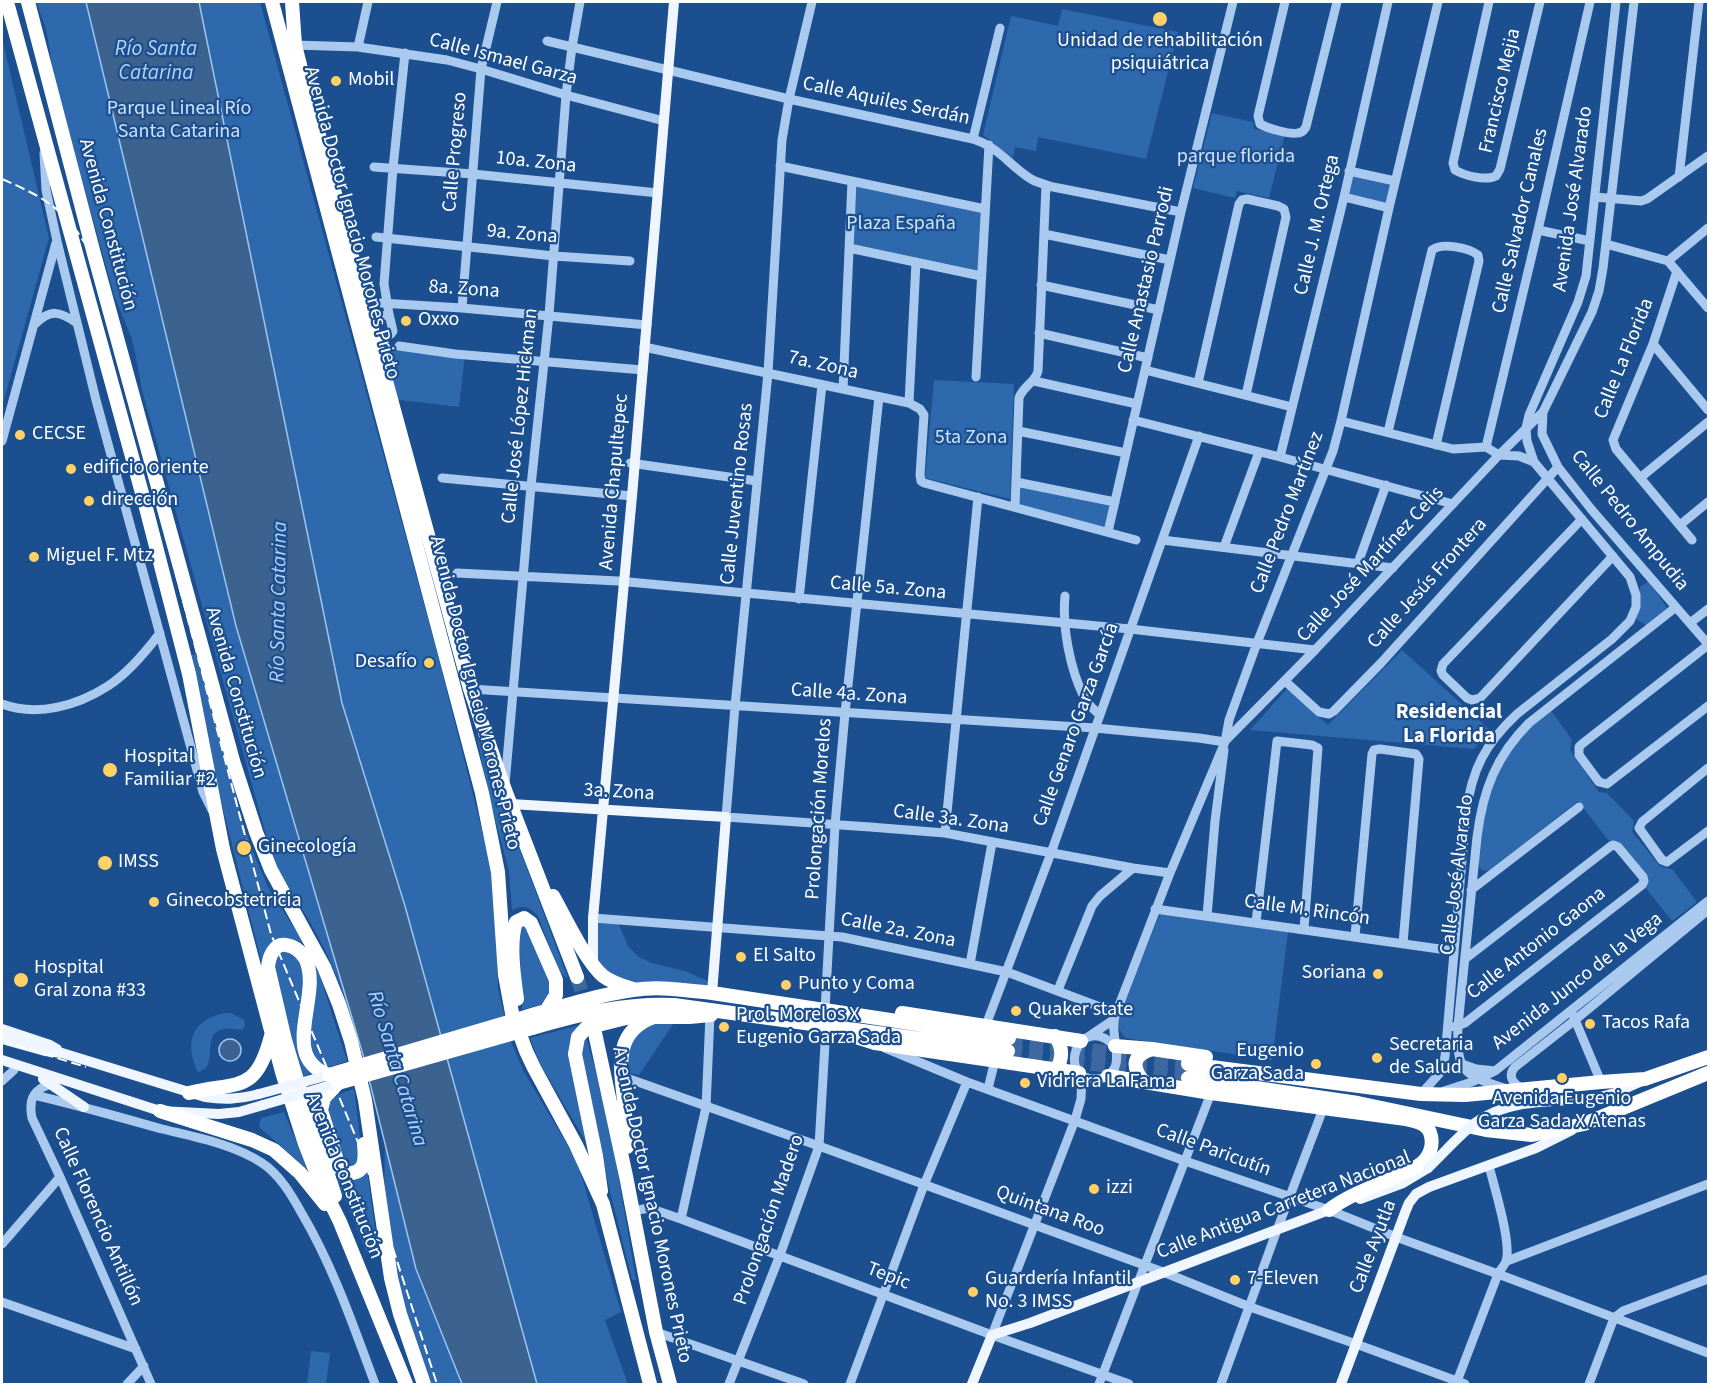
<!DOCTYPE html>
<meta charset="utf-8">
<style>
body{margin:0}
#map{position:relative;width:1710px;height:1386px;overflow:hidden;background:#1b4f8f;font-family:"Source Sans 3",sans-serif}
canvas{display:block}
.frame{position:absolute;inset:0;border:3px solid #fff;pointer-events:none}
</style>
<div id="map">
<canvas width="1710" height="1386"></canvas>
<div class="frame"></div>
</div>
<script>
const ctx = document.querySelector('canvas').getContext('2d');
ctx.lineJoin = 'round';
function paint(path, color) { ctx.fillStyle = color; ctx.fill(path, 'evenodd'); }
function trace(path, color, width, dash) { ctx.strokeStyle = color; ctx.lineWidth = width; ctx.lineCap = dash ? 'butt' : 'round'; ctx.setLineDash(dash || []); ctx.stroke(path); }
function label(font, color, halo, rows, align = 'center') {
  ctx.font = font + ' "Source Sans 3",sans-serif'; ctx.lineWidth = 4.5; ctx.setLineDash([]); ctx.textBaseline = 'middle'; ctx.strokeStyle = halo; ctx.fillStyle = color; for (const [text, x, y, turn = 0] of rows) {
    ctx.save(); ctx.translate(x, y); ctx.rotate((+turn || 0) * Math.PI / 180); ctx.textAlign = isNaN(turn) ? turn : align; if (halo) ctx.strokeText(text, 0, 0); ctx.fillText(text, 0, 0); ctx.restore();
  }
}
paint(new Path2D(`
 M36,2H260L436,648L493,874L495,898L498,989L511,1042L524,1072L574,1156L580,1171L621,1312L605,1320L628,1384H429L404,1311L384,1218L385,1122L357,1031L340,985L325,950L310,922L279,871L268,842L142,390L135,352L131,337L114,295L62,109L52,70L50,51L46,29Z
 M1062,9L1178,32L1146,159L1038,137L1036,151L1015,147L1013,158L983,135L1011,16L1058,26Z
 M2,38L49,238L2,407Z
 M1212,113L1253,122L1254,129L1285,134L1269,198L1237,191L1235,198L1193,188Z
 M1349,171L1395,181L1389,208L1344,197Z
 M852,181L985,209L981,276L849,248Z
 M376,341L399,346L465,355L459,407L391,399Z
 M934,380L1014,384L1010,499L925,478Z
 M1016,482L1115,502L1108,532L1015,507Z
 M1649,581L1667,608L1646,625L1635,618L1639,607L1640,587Z
 M1402,650L1490,730L1474,749L1250,730L1287,689L1328,725Z
 M201,652L227,752L240,814L255,857L268,887L303,942L287,939L262,964L220,797L188,656Z
 M1550,709L1572,740L1570,750L1599,792L1607,793L1634,821L1632,832L1660,866L1673,870L1697,902L1672,921L1645,887L1617,843L1608,840L1578,801L1490,870L1485,871L1480,868C1476,852 1480,837 1483,822C1490,792 1499,762 1520,738C1529,728 1540,719 1550,709Z
 M476,733L568,978L565,977L559,972L538,916C530,907 523,904 512,910L509,871L491,804Z
 M1161,912L1288,932L1272,1060L1125,1038L1115,1023Z
 M593,918L617,920L628,946L639,957L652,963L685,971L712,983V993L642,989L593,965Z
 M526,924L550,981V991L546,999L540,1005L522,1010L519,926Z
 M282,950L294,952L305,968L301,1057L304,1066L311,1073L299,1078L272,968L274,960Z
 M317,967L347,1061C340,1063 331,1068 323,1066C297,1059 315,988 317,967Z
 M224,1013H231L244,1020L245,1026L241,1030C190,1021 225,1067 198,1072C184,1044 191,1020 224,1013Z
 M660,1023L673,1024L639,1075C636,1074 632,1074 629,1072C616,1062 636,1036 642,1026Z
 M580,1025L572,1036L569,1046L589,1147L540,1064L530,1038Z
 M586,1037L607,1110L636,1280H632L606,1175L583,1063L581,1042Z
 M354,1089L362,1154L357,1166L348,1167L343,1163L324,1105L328,1098Z
 M284,1112L313,1183L280,1145L260,1128L259,1124L261,1118Z
 M367,1170L378,1250L367,1254L335,1174C348,1181 357,1182 367,1170Z
 M311,1351L330,1353L326,1384H307Z`), '#2e69ad');
const water = new Path2D(`
 M86,2H199L342,703L405,906L537,1384H462L416,1269L363,1055L236,626Z
 M219 1050a11 11 0 1 1 22 0a11 11 0 1 1-22 0Z`);
paint(water, '#3c6290');
trace(water, '#9cc4f0', 1.5);
trace(new Path2D(`
 M577,977L588,1011
 M1009,1038L1188,1064
 M1008,1051L1188,1078`), '#3d69a0', 14, [14, 7]);
trace(new Path2D(`
 M812,2L789,99L782,140L768,373L735,706L726,817L870,827L945,833L1133,868L1170,873
 M1285,2L1258,116L1260,124C1267,128 1290,135 1298,133C1303,132 1303,131 1306,127L1337,2
 M1489,2L1453,163L1455,170C1465,176 1486,181 1496,176L1500,169L1540,2
 M1634,2L1603,268L1599,291L1592,312L1543,412L1542,434L1558,467L1591,509L1708,644
 M547,41L789,99L973,139C999,147 1010,166 1031,179C1038,183 1046,185 1053,187L1181,212
 M295,45L358,47L447,60L481,69L566,95L664,121
 M358,47L368,2
 M973,139L1000,28
 M44,153L46,190L57,241L96,400L203,792L212,810
 M780,166L985,209
 M374,167L473,174L658,193
 M1349,171L1395,181
 M1679,177L1699,2
 M1344,197L1389,208
 M1595,197L1641,201L1647,199L1708,156
 M1538,230L1590,241
 M1044,234L1170,260
 M376,237L554,256L630,261
 M1606,244L1668,261L1708,308
 M849,248L981,276
 M1668,261L1708,228
 M1677,271L1653,344L1613,440L1616,449L1692,540
 M1041,285L1159,310
 M381,303L462,308L647,325
 M462,308L481,69L497,2
 M389,314L384,284L393,168L405,53
 M370,320L389,314L393,331L391,334L376,341
 M35,324C51,309 59,311 77,323
 M1039,333L1148,358
 M1653,344L1708,410
 M399,346L455,354L643,370
 M644,347L909,403L920,409L924,415L920,475L921,481L924,483L1136,540
 M1145,370L1292,407
 M976,377L989,145
 M1034,381L1137,404
 M1198,383L1239,204L1242,200L1247,199L1278,206L1284,209L1286,217L1246,395
 M843,389L852,181
 M909,403L916,262
 M1133,420L1280,457L1453,504
 M1341,421L1453,449L1486,447L1499,455L1519,456L1534,462
 M1018,431L1126,453
 M1388,432L1432,250C1442,242 1469,248 1478,255L1479,261L1436,445
 M2,441L56,243
 M1486,447L1538,230L1590,2
 M1280,457L1344,197L1388,2
 M630,463L757,481
 M442,478L632,496
 M1640,478L1708,422
 M1016,482L1115,502
 M1015,507L1019,398C1023,386 1035,383 1038,371L1046,185
 M1582,519L1443,664L1441,671L1443,675L1467,698L1472,700L1480,698L1613,556
 M1680,525L1708,502
 M1108,532L1181,212L1233,2
 M1162,540L1393,568
 M1224,547L1259,452
 M1358,563L1386,485
 M457,573L618,581L1130,629L1315,650
 M1065,596C1062,627 1070,669 1084,697C1088,705 1094,710 1100,715
 M799,599L822,385
 M1690,623L1708,609
 M1708,645L1582,744L1579,747V755L1599,782L1607,784L1708,706
 M1285,681L1319,712L1329,714L1334,711L1381,663L1558,467
 M470,689L1095,728L1199,738L1225,742
 M2,704C37,717 77,706 108,686C128,673 145,653 160,633
 M1226,740L1315,650L1499,455L1543,412
 M1708,768L1642,822L1639,828L1662,860L1667,862L1708,831
 M505,784L531,486L549,315L566,95L572,47L580,2
 M945,833L978,497
 M1471,890L1579,807
 M1155,909L1454,951
 M1207,916L1215,821L1224,750
 M593,918L842,937L1007,972L1116,1013
 M1256,922L1277,741L1312,745L1318,748L1304,929
 M1355,936L1372,754L1374,750L1380,749L1416,754L1419,759L1403,943
 M970,964L992,843
 M1058,990L1092,906L1100,896L1133,868
 M825,1010L835,825L845,713L879,397
 M1573,1015L1601,1082
 M986,1025L1051,853L1199,436
 M1454,1027L1465,1023L1642,885L1644,881L1643,877L1618,847L1613,845L1611,846L1465,959
 M1088,1037L1113,1020
 M1115,1046C1078,1010 1055,1081 1097,1079C1104,1079 1112,1074 1115,1067C1121,1053 1109,1030 1116,1013L1170,873L1225,742L1229,720L1257,643L1333,451L1341,421L1389,208L1438,2
 M885,1048L967,1082L1185,1161L1329,1210L1396,1237L1498,1274L1708,1353
 M1462,1064L1476,1069L1495,1071
 M621,1076L819,1146L1163,1272L1250,1307L1356,1344L1465,1384
 M2,1081L14,1070
 M53,1083C34,1089 28,1098 32,1118L60,1177L151,1384
 M1522,1088C1513,1084 1507,1076 1515,1067L1575,1020L1708,910
 M988,1089L995,1060
 M1507,1089C1464,1075 1456,1073 1458,1026L1477,837C1483,790 1496,756 1529,723L1676,607
 M1444,1091L1472,1082L1495,1071L1708,901
 M1421,1094L1439,1074L1445,1057L1466,813C1472,769 1485,744 1517,714L1612,639L1630,621L1636,607V595L1630,577L1534,462L1527,441L1526,428L1529,415L1578,302L1586,276L1616,2
 M34,1095C77,1105 119,1117 162,1129C195,1137 233,1144 262,1163C279,1174 291,1194 301,1212C334,1268 353,1325 375,1384
 M633,1211L649,1208L681,1219L992,1335L1129,1384
 M681,1219L706,1107L710,1015
 M2,1244L60,1177
 M1507,1261L1708,1184
 M2,1302L136,1349
 M656,1332L804,1384
 M992,1335L1075,1120L1081,1099L1082,1075
 M127,1384L144,1366
 M729,1384L780,1255L819,1146L826,1027
 M850,1384L924,1185L967,1082
 M1099,1384L1211,1093
 M1221,1384L1277,1230L1323,1109
 M1456,1384L1498,1274C1500,1270 1505,1265 1506,1261C1512,1244 1494,1186 1489,1166
 M1589,1384L1614,1318L1623,1311L1708,1279`), '#a9c9ee', 9);
trace(new Path2D(`
 M511,804L726,817L712,993
 M593,965V918L632,496L674,2
 M2,1029L50,1045L57,1049
 M2,1039L45,1051L62,1053L205,1097C226,1100 239,1099 259,1094
 M2,1060L160,1111L219,1114L239,1112L263,1105
 M43,1079L84,1107
 M1593,1099L1615,1093L1642,1081
 M1360,1199L1403,1183L1428,1168
 M972,1384L992,1335L1030,1323L1334,1208
 M1341,1384L1406,1210L1409,1203L1416,1194L1429,1187L1536,1148L1572,1130`), '#f0f6ff', 10);
trace(new Path2D(`
 M7,2L145,504L189,674L223,849L282,1072L305,1144L318,1177L340,1222L406,1384
 M28,2L94,254L234,764L256,832L271,870L324,967L339,1004L351,1041L365,1100L391,1278L400,1314L424,1384
 M272,2L482,793L498,872L505,975L512,1013L526,1051L534,1068L576,1145L603,1204L650,1384
 M292,2L295,45L301,69L470,689L505,790L577,977
 M553,896C565,917 586,962 603,976C612,983 623,986 633,989
 M517,999C514,978 509,942 516,922L524,918L531,923L556,980V995L546,1011
 M902,1013L1081,1041
 M529,1016C563,1006 598,995 633,990C659,986 686,990 712,993L1009,1038
 M532,1028C579,1014 625,1003 674,1005L1008,1051
 M595,1033L626,1176L656,1332L670,1384
 M1055,1036C1063,1047 1063,1057 1057,1069
 M856,1037L875,1043L1079,1073
 M1115,1046L1152,1049L1206,1057
 M1188,1064L1421,1094L1465,1095L1601,1082L1645,1079L1708,1057
 M329,1075C277,1057 324,994 305,958C301,952 294,946 286,945C274,943 269,957 268,967L285,1040L296,1077L335,1196
 M1108,1076L1211,1093L1406,1119C1417,1121 1429,1124 1431,1136C1433,1145 1430,1155 1423,1162C1415,1169 1405,1173 1395,1177C1373,1187 1348,1195 1329,1210
 M1188,1078L1358,1103L1486,1130L1532,1135L1584,1124L1708,1073
 M1143,1081C1131,1066 1133,1055 1152,1049
 M338,1083L324,1098L321,1110L339,1167C343,1171 346,1174 352,1173C367,1171 365,1154 364,1144
 M189,1093C239,1081 256,1094 271,1036
 M160,1111L252,1140L274,1150L300,1173L325,1204
 M627,1147C627,1131 625,1116 624,1100C620,1066 614,1031 654,1017
 M601,1191L596,1156L575,1054L578,1037L586,1028L630,1017H689L711,1015`), '#fff', 14);
trace(new Path2D(`
 M2,179C48,199 68,211 92,256L271,934L360,1147L437,1384
 M2,1041L86,1067`), '#fff', 2, [10, 4.5]);
trace(new Path2D(`
 M259,1094L329,1075
 M263,1105L338,1083
 M1428,1168C1444,1153 1458,1136 1475,1123C1508,1098 1554,1102 1593,1099`), '#f0f6ff', 10);
trace(new Path2D(`
 M329,1075L529,1016
 M338,1083L532,1028`), '#fff', 14);
for (const [x, y, r, color] of [
 [1160,19,8,"#ffd166"],
 [336,81,6,"#ffd166"],
 [406,321,6,"#ffd166"],
 [20,435,6,"#ffd166"],
 [71,469,6,"#ffd166"],
 [89,501,6,"#ffd166"],
 [34,557,6,"#ffd166"],
 [429,663,6,"#ffd166"],
 [110,770,8,"#ffd166"],
 [244,848,8,"#ffd166"],
 [105,863,8,"#ffd166"],
 [154,902,6,"#ffd166"],
 [741,957,6,"#ffd166"],
 [1378,974,6,"#ffd166"],
 [21,980,8,"#ffd166"],
 [786,985,6,"#ffd166"],
 [1016,1011,6,"#ffd166"],
 [1590,1024,6,"#ffd166"],
 [724,1027,6,"#ffd166"],
 [1377,1058,6,"#ffd166"],
 [1316,1064,6,"#ffd166"],
 [1562,1078,6,"#ffd166"],
 [1025,1083,6,"#ffd166"],
 [1094,1189,6,"#ffd166"],
 [1235,1280,6,"#ffd166"],
 [973,1292,6,"#ffd166"]
]) { const dot = new Path2D(); dot.arc(x, y, r, 0, 2 * Math.PI); ctx.fillStyle = color; ctx.fill(dot); trace(dot, '#1b4f8f', 2); }
label('20px', '#fff', '#1b4f8f', [
 ["Unidad de rehabilitación",1160,42,"center"],
 ["psiquiátrica",1160,65,"center"],
 ["Mobil",348,81],
 ["Oxxo",418,321],
 ["CECSE",32,435],
 ["edificio oriente",83,469],
 ["dirección",101,501],
 ["Miguel F. Mtz",46,557],
 ["Desafío",417,663,"right"],
 ["Hospital",124,758],
 ["Familiar #2",124,781],
 ["Ginecología",258,848],
 ["IMSS",118,863],
 ["Ginecobstetricia",166,902],
 ["El Salto",753,957],
 ["Hospital",34,969],
 ["Gral zona #33",34,992],
 ["Soriana",1366,974,"right"],
 ["Punto y Coma",798,985],
 ["Quaker state",1028,1011],
 ["Prol. Morelos X",736,1016],
 ["Eugenio Garza Sada",736,1039],
 ["Tacos Rafa",1602,1024],
 ["Secretaria",1389,1046],
 ["de Salud",1389,1069],
 ["Eugenio",1304,1052,"right"],
 ["Garza Sada",1304,1075,"right"],
 ["Vidriera La Fama",1037,1083],
 ["Avenida Eugenio",1562,1100,"center"],
 ["Garza Sada X Atenas",1562,1123,"center"],
 ["izzi",1106,1189],
 ["Guardería Infantil",985,1280],
 ["No. 3 IMSS",985,1303],
 ["7-Eleven",1247,1280]
], 'left');
label('20px', '#fff', '#1b4f8f', [
 ["Calle Ismael Garza",503,60,15],
 ["Francisco Mejia",1501,91,-77],
 ["Calle Aquiles Serdán",886,102,12],
 ["Calle Progreso",456,152,-85],
 ["10a. Zona",536,163,6],
 ["Avenida José Alvarado",1574,199,-82],
 ["Calle Salvador Canales",1521,221,-77],
 ["Avenida Doctor Ignacio Morones Prieto",351,223,75],
 ["Avenida Constitución",107,225,75],
 ["Calle J. M. Ortega",1318,225,-77],
 ["9a. Zona",522,235,5],
 ["Calle Anastasio Parrodi",1147,280,-77],
 ["8a. Zona",464,290,4],
 ["Calle La Florida",1625,359,-68],
 ["7a. Zona",823,366,13],
 ["Calle José López Hickman",521,416,-84],
 ["Avenida Chapultepec",615,482,-85],
 ["Calle Juventino Rosas",738,494,-84],
 ["Calle Pedro Martínez",1288,513,-69],
 ["Calle Pedro Ampudia",1629,521,51],
 ["Calle José Martínez Celis",1371,565,-47],
 ["Calle Jesús Frontera",1428,584,-48],
 ["Calle 5a. Zona",888,589,5],
 ["Avenida Constitución",235,693,74],
 ["Avenida Doctor Ignacio Morones Prieto",474,693,76],
 ["Calle 4a. Zona",849,695,4],
 ["Calle Genaro Garza García",1077,725,-70],
 ["3a. Zona",619,793,3],
 ["Prolongación Morelos",820,809,-86],
 ["Calle 3a. Zona",951,820,8],
 ["Calle José Alvarado",1458,875,-83],
 ["Calle M. Rincón",1307,911,8],
 ["Calle 2a. Zona",898,931,11],
 ["Calle Antonio Gaona",1537,944,-38],
 ["Avenida Junco de la Vega",1578,982,-38],
 ["Calle Paricutín",1213,1151,20],
 ["Avenida Constitución",343,1176,68],
 ["Avenida Doctor Ignacio Morones Prieto",651,1205,78],
 ["Calle Antigua Carretera Nacional",1284,1206,-21],
 ["Quintana Roo",1050,1212,20],
 ["Calle Florencio Antillón",97,1217,66],
 ["Prolongación Madero",770,1220,-71],
 ["Calle Ayutla",1374,1247,-69],
 ["Tepic",888,1277,21]
]);
label('20px', '#cfe3fa', '#1b4f8f', [
 ["Parque Lineal Río",179,110],
 ["Santa Catarina",179,133],
 ["parque florida",1236,158],
 ["Plaza España",901,225],
 ["5ta Zona",971,439]
]);
label('italic 21px', '#b5d3f5', '#1b4f8f', [
 ["Río Santa",156,50],
 ["Catarina",156,74],
 ["Río Santa Catarina",280,602,-89],
 ["Río Santa Catarina",396,1069,73]
]);
label('bold 21px', '#fff', '#1b4f8f', [
 ["Residencial",1449,713],
 ["La Florida",1449,737]
]);
</script>
